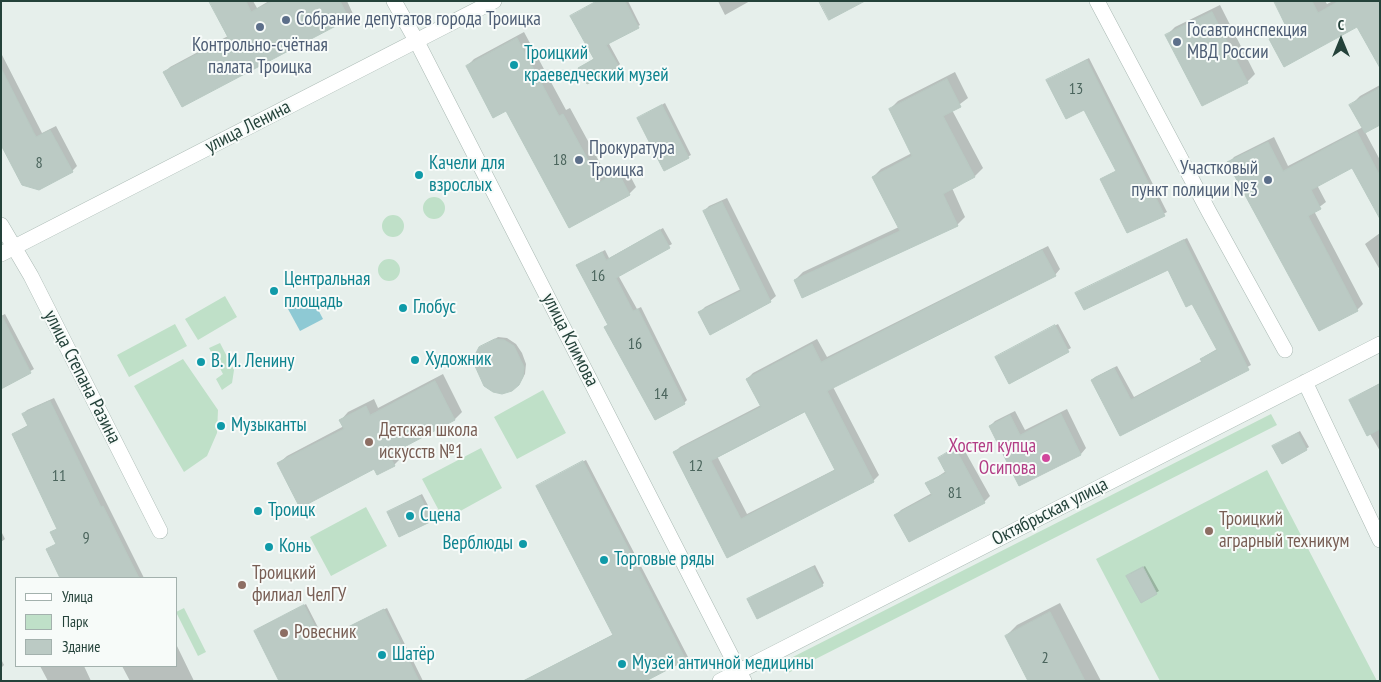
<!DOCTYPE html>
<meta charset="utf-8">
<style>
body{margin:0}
#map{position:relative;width:1381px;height:682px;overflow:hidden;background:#e6efeb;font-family:"PT Sans Narrow",sans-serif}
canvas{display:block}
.frame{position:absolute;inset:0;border:2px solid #24423a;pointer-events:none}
.legend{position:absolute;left:15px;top:577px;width:162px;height:90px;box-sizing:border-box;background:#f7fbf9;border:1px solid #a3b1ad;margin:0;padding:6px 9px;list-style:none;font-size:15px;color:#24423a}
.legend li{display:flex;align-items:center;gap:10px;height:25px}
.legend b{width:25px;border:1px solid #a3b1ad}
.north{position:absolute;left:1316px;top:15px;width:50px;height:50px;-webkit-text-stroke:4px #f7fbf9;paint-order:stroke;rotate:0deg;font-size:14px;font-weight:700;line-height:20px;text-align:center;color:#24423a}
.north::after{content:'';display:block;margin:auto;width:18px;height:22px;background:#24423a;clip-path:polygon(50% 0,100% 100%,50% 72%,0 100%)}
</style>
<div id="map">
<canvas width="1381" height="682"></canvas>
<div class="frame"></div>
<ul class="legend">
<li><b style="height:6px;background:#fff"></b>Улица</li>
<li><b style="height:14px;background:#bfe0c8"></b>Парк</li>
<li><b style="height:14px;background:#bbcac4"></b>Здание</li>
</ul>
<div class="north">С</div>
</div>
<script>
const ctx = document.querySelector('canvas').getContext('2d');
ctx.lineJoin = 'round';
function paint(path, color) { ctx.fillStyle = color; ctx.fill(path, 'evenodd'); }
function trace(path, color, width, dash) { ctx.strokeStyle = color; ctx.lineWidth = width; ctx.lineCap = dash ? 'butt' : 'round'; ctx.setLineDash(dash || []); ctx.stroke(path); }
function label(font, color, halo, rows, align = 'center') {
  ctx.font = font + ' "PT Sans Narrow",sans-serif'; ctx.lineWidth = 4; ctx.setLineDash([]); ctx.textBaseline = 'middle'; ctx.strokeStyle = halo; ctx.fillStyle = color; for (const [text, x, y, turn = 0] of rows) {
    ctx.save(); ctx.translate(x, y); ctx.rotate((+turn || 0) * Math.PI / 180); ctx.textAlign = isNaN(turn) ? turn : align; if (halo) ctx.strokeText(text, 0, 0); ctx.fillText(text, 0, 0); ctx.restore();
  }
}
paint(new Path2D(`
 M423 208a11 11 0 1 1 22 0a11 11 0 1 1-22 0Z
 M382 226a11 11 0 1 1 22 0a11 11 0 1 1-22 0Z
 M378 270a11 11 0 1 1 22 0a11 11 0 1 1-22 0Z
 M225,296L237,317L198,340L185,319Z
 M175,324L187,346L129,377L117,355Z
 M220,343L234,370L232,383L222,390L216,379L223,374L209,348Z
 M183,359L218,410L217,433L207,456L184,472L134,386Z
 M543,390L566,433L517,459L494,417Z
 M1271,414L1277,425L788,673L783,662Z
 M481,448L502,488L444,520L422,479Z
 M1267,470L1377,681H1160L1096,559Z
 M366,507L387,546L331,576L310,537Z
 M184,608L206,652L198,656L176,612Z`), '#bfe0c8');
paint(new Path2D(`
 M311,296L323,319L300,331L288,309Z`), '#8ec9d4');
paint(new Path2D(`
 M211,1H253L257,8L269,1H347L353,14L349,18L165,72L170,67L228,36Z
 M599,1H628L640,25L608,42L620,64L618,66L579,68L595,58Z
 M718,1H750L725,15Z
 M1275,1H1325L1327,4L1333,1H1380L1358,25L1270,40L1287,26Z
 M1220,5L1255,74L1247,82L1202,104L1167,35L1175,27Z
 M524,32L566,110L570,108L607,176L625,166L636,187L629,194L570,226L507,110L467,66L474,59Z
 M1,53L42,133L56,126L77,166L72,171L1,143Z
 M1089,58L1167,212L1128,232L1102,179L1117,171L1085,108L1048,80Z
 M955,72L968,98L952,110L983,168L975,176L952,188L965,217L957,225L795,280L803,272L899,227L873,177L881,169L912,153L890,109L898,101Z
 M1380,85V123L1365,132L1380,160V216L1353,167L1317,185L1326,202L1314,211L1363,304L1357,310L1229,163L1234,157L1274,137L1288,166L1363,127L1351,105L1360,96Z
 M665,103L691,155L664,169L638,118Z
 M727,198L776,296L770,301L700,312L705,307L741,289L704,211L709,206Z
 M663,228L672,244L618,275L637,309L641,307L687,400L684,403L605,327L609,324L577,265L605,250L609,258Z
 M1380,233V270L1365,244Z
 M1187,238L1251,365L1121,435L1092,380L1095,377L1117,366L1134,397L1202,361L1201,359L1205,356L1217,349L1193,302L1168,268L1077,293Z
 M1048,246L1060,269L1055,275L833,387L879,475L873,481L728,556L674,453L680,447L761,405L747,379L753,373L817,339L827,357ZM805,410L836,469L747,514L717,456Z
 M5,314L34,369L1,387V316Z
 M1058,324L1071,348L1010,382L996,357Z
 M498,337L507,338L516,344L522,353L526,364L525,374L519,384L480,348Z
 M443,374L462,412L455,419L398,449L402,457L394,465L375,468L279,463L287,456L344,426L341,420L348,412L374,399L378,408Z
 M1380,383V451L1350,400Z
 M54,398L144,578H78L72,565L64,541L13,434L28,425L23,414L27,410Z
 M1067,409L1086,448L1081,454L1019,485L990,426L995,421L1015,411L1025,430Z
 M1300,431L1309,447L1306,449L1274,446Z
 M961,444L990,496L984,502L909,541L896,515L901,510L932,493L927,484L946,471L939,458Z
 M586,460L688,657L643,681H523L614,634L537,486Z
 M422,494L434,517L400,535L388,512Z
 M1,531L5,539L1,542Z
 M815,565L824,583L822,585L751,597Z
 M1145,566L1159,591L1141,601L1130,574Z
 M1060,603L1101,681H1030L1006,636L1017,625Z
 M306,604L324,639L387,608L423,681H280L257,629Z
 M176,644L194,681H130L122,666H176Z
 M1,659L4,665L1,668Z
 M40,666H84L91,681H48Z`), '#0003');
const building = new Path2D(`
 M209,1H246L251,12L272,1H340L349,19L182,107L163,72L228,38Z
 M597,1H625L639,28L606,45L619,67L587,84L578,68L594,59L570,16Z
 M819,1H865L829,20Z
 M1274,1H1312L1318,13L1339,1H1380V68L1357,27L1284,67L1269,39L1287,29Z
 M1212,12L1248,83L1202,106L1165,35Z
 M517,38L559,116L563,114L600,182L618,172L630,195L569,228L506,111L493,118L466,66Z
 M1087,60L1165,216L1127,233L1100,179L1116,171L1084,110L1066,119L1046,80Z
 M1,68L36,137L50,130L73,172L39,190L22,185L1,145Z
 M947,79L961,107L943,116L975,177L943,194L958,226L802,298L794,280L900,231L872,177L912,156L889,109Z
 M1380,88V125L1365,133L1349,105Z
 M662,105L689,158L664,171L637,118Z
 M1357,132L1380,176V219L1352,168L1311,190L1321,209L1308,216L1358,311L1319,331L1227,162L1268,142L1283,171Z
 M722,202L771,302L710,335L698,312L741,291L703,211Z
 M660,230L670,248L616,278L633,311L638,309L685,404L655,420L604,327L608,325L576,265L602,252L606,260Z
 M1184,240L1249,370L1120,436L1091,380L1114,368L1131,400L1202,362L1200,359L1217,350L1192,304L1186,307L1168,270L1084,310L1075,293Z
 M1042,250L1056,276L827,391L874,482L727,558L673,452L761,407L746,379L812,344L821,362ZM805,412L835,470L741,519L711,461Z
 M1,314L31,373L1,389Z
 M1055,325L1069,352L1009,384L995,357Z
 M495,339L504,340L514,346L524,367L523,377L519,385L512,391L502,394L493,392L484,386L475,366V355L479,347Z
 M435,381L455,420L389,455L395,466L377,475L374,469L300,508L277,463L344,429L339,420L366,406L370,415Z
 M1380,384V429L1367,436L1349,400Z
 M50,401L101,507L103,506L139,578H60L46,549L56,544L50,532L57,529L12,434L28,426L22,414Z
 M1061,414L1081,455L1019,486L989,426L1010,415L1020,435Z
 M1298,433L1307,450L1282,464L1272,446Z
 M955,448L985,503L909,542L894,515L932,495L925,483L946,473L938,458Z
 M583,461L686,660L646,681H523L613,635L536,486Z
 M420,496L432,521L399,537L387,512Z
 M813,567L823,586L757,619L747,599Z
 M1143,567L1157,594L1141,603L1126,576Z
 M304,605L322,640L384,609L419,681H279L254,631Z
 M1050,612L1085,681H1028L1005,636Z`);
paint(building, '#bbcac4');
trace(building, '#b8c9c2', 1);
const minor = new Path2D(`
 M394,1L417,42L744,681
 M1097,1L1209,212L1285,350
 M14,247L31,276L160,531
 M1305,382L1380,540
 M720,681L1380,344`);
const tertiary = new Path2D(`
 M1,225L14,247
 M1,254L494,1`);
trace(minor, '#a8b8b2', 16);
trace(tertiary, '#a8b8b2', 16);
trace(minor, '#fff', 15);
trace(tertiary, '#fff', 15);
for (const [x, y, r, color] of [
 [286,20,5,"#5c6f8a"],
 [260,27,5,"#5c6f8a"],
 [1177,42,5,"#5c6f8a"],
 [514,65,5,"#0f9aa8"],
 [579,160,5,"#5c6f8a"],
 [419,175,5,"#0f9aa8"],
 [1268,180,5,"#5c6f8a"],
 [274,291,5,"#0f9aa8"],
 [403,308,5,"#0f9aa8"],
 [415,360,5,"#0f9aa8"],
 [201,362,5,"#0f9aa8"],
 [221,426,5,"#0f9aa8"],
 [369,442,5,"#8d6e63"],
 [1046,458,5,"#d1479c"],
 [258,511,5,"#0f9aa8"],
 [410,516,5,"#0f9aa8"],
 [1209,531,5,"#8d6e63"],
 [523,544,5,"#0f9aa8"],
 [269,547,5,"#0f9aa8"],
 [604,560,5,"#0f9aa8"],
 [242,585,5,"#8d6e63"],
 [284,633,5,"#8d6e63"],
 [382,655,5,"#0f9aa8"],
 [622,664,5,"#0f9aa8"]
]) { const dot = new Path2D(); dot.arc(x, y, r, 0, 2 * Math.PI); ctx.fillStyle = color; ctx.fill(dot); trace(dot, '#f7fbf9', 2); }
label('16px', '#4a645c', null, [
 ["13",1076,89],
 ["18",560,160],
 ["8",39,163],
 ["16",598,276],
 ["16",635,344],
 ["14",661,394],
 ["12",696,466],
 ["11",59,476],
 ["81",955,493],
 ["9",86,538],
 ["2",1045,658]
]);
label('19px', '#4e5e75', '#f7fbf9', [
 ["Собрание депутатов города Троицка",296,20],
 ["Госавтоинспекция",1187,31],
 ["МВД России",1187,53],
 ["Контрольно-счётная",260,46,"center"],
 ["палата Троицка",260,68,"center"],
 ["Прокуратура",589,149],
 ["Троицка",589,171],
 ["Участковый",1258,169,"right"],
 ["пункт полиции №3",1258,191,"right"]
], 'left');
label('19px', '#0d838f', '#f7fbf9', [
 ["Троицкий",524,54],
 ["краеведческий музей",524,76],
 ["Качели для",429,164],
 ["взрослых",429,186],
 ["Центральная",284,280],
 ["площадь",284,302],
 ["Глобус",413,308],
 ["Художник",425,360],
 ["В. И. Ленину",211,362],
 ["Музыканты",231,426],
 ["Троицк",268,511],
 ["Сцена",420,516],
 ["Верблюды",513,544,"right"],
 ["Конь",279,547],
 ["Торговые ряды",614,560],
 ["Шатёр",392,655],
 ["Музей античной медицины",632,664]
], 'left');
label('19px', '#24423a', '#f7fbf9', [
 ["улица Ленина",248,127,-27],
 ["улица Климова",570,340,63],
 ["улица Степана Разина",82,377,63],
 ["Октябрьская улица",1050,512,-27]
]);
label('19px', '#785e54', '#f7fbf9', [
 ["Детская школа",379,431],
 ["искусств №1",379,453],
 ["Троицкий",1219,520],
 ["аграрный техникум",1219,542],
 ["Троицкий",252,574],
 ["филиал ЧелГУ",252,596],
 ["Ровесник",294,633]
], 'left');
label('19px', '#b23c85', '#f7fbf9', [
 ["Хостел купца",1036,447],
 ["Осипова",1036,469]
], 'right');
</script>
